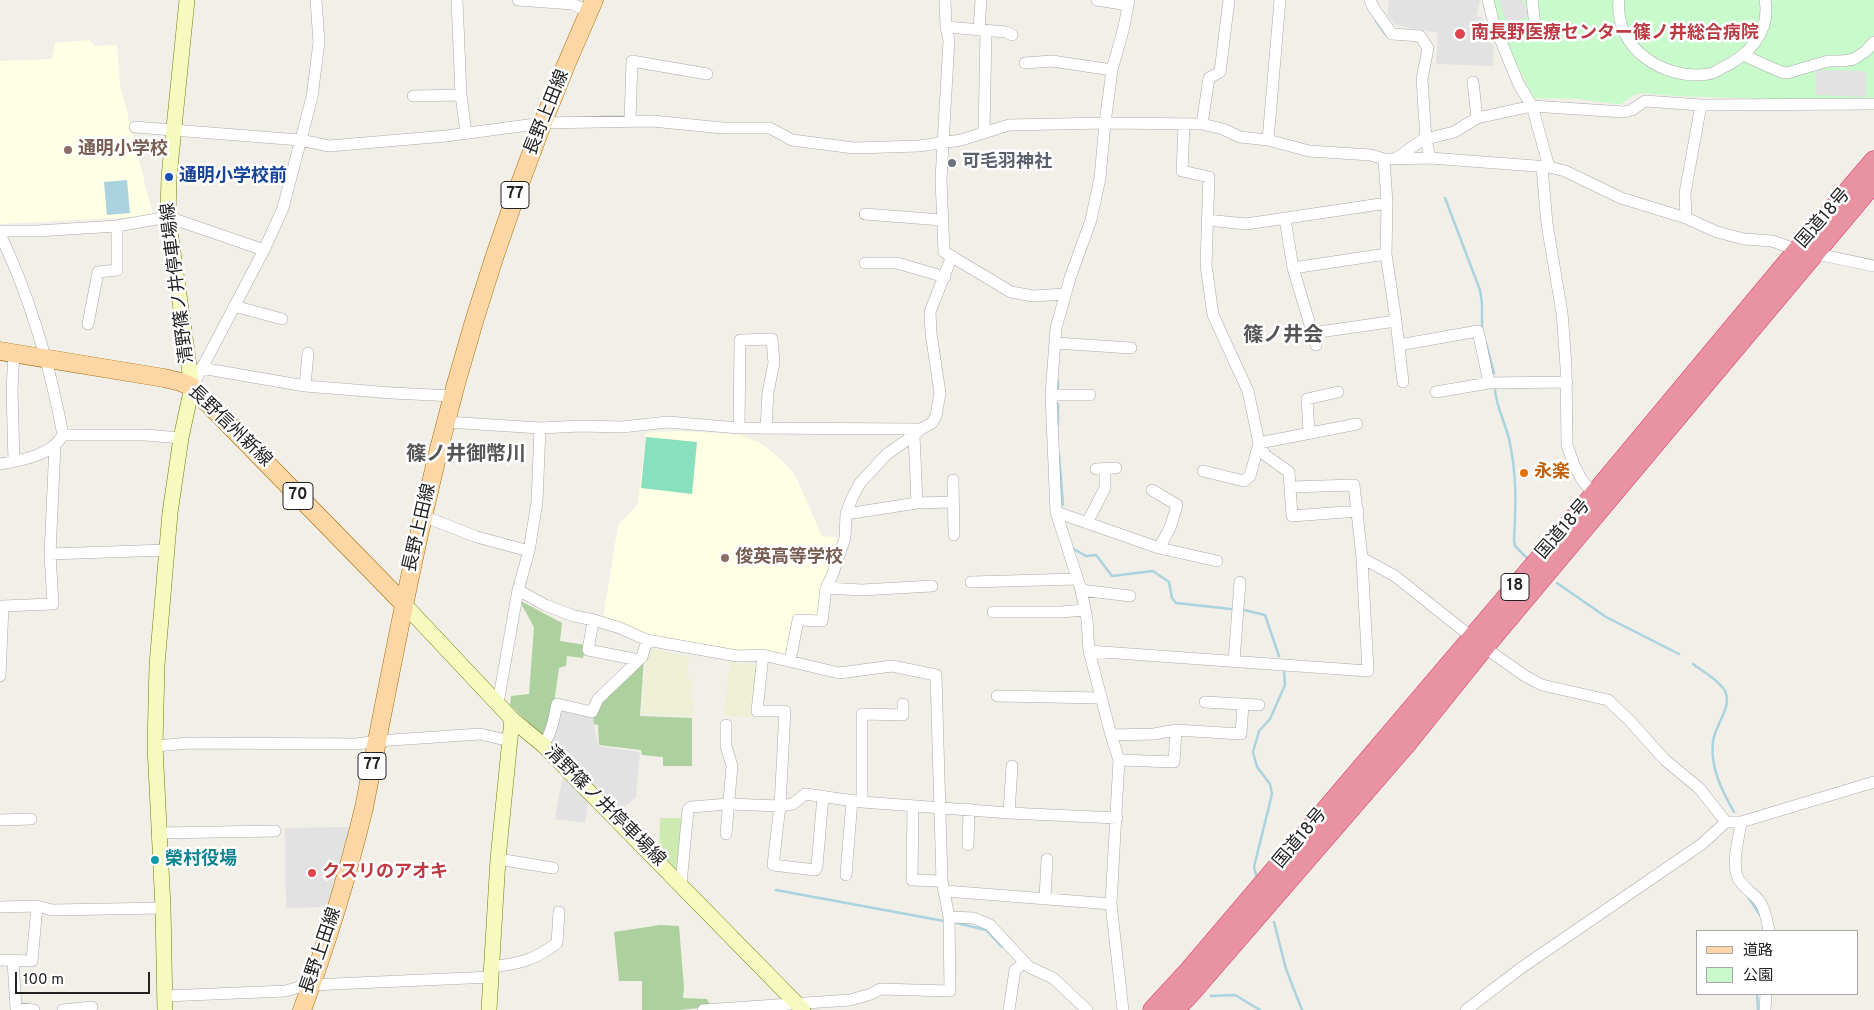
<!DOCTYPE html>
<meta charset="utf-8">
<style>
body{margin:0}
#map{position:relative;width:1874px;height:1010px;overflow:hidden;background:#f2efe9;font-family:Overpass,"Noto Sans JP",sans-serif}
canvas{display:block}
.legend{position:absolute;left:1696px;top:930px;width:162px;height:65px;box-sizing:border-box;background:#fff;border:1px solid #a7a7a7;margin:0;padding:6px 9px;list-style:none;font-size:15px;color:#222}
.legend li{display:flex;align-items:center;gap:10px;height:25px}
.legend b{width:25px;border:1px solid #a7a7a7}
.scale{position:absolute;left:15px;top:972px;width:135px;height:22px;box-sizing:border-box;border:2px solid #222;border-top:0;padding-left:6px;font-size:15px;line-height:18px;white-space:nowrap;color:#222;-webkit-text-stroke:4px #fff;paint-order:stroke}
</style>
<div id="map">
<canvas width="1874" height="1010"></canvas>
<ul class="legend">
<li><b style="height:6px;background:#fcd6a4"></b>道路</li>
<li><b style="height:14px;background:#c8facc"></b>公園</li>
</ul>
<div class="scale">100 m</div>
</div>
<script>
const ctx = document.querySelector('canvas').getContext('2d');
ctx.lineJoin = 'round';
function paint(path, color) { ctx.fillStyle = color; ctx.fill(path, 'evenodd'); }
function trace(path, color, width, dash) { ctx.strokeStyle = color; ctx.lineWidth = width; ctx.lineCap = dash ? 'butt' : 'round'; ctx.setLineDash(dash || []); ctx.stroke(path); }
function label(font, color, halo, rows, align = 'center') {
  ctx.font = font + ' Overpass,"Noto Sans JP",sans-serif'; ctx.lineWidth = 5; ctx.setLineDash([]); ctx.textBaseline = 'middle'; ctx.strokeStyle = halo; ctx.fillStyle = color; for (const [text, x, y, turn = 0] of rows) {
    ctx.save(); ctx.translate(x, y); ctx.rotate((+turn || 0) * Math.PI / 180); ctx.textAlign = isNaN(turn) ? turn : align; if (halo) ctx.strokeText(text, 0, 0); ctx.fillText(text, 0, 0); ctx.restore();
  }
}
paint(new Path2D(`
 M90,40L95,46L117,45L120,84L153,216L0,224V61L52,59L55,43Z
 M676,431L738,434L762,444L784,462L795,475L822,536L842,538L822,621L797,618L792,659L652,637L603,619L618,525L638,504L646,433Z`), '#ffffe5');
paint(new Path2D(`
 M647,647L689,657L687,679H693L690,700H694L693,716L642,714Z
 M730,662L760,665L754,717L724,716Z`), '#eef0d5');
paint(new Path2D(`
 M660,818H685L679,876L659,857Z`), '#cdebb0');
paint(new Path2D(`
 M519,600L562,623L560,641L586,645L583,658L567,656L566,666L559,668L554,703L545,738L510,705L511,696L529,694L534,627Z
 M644,658L640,716L692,718V766H663V757L642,755L641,750L599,745L598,725L593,724L594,713L600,700Z
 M660,925L679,926L684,988L683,998L707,999L711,1007L679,1010H642V981H619L614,932Z`), '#add19e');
paint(new Path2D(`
 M1493,0H1874V98L1843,101L1674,96L1642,93L1634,95L1621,104H1616L1578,99L1534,98C1517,66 1502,35 1493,0Z`), '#c8facc');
paint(new Path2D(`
 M646,437L697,442L692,494L641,488Z`), '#88e0be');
paint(new Path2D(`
 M1385,0H1480L1477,16L1483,18L1482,25L1490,27L1488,42L1494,45L1493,66L1436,64L1438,33L1395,25L1387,14L1389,1Z
 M1499,0H1523L1529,16L1507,24Z
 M1816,70L1866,71V97L1816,95Z
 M558,707L592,714L598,746L640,752L636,797L617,813L547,746Z
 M564,769L589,795L585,823L555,819Z
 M351,827L330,907L286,908L285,828Z`), '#e2e2e2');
paint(new Path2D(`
 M127,180L130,213L107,215L104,182Z`), '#aad3df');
trace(new Path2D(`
 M1376,21L1386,35
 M1445,198L1480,290L1482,304V330
 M1486,343L1494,373
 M1058,380V389
 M1495,390C1496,406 1505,422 1509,439C1517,474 1516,505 1514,540L1515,546L1527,558
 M1058,404V425
 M1059,455L1063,505
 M1072,548L1086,556L1096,555L1112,576L1153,571L1169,582L1172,598L1176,603L1231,609
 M1557,583L1606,617L1679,654
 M1244,610L1265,615L1279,656
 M1693,664C1702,671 1719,680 1725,691C1733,707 1714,726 1713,742C1710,767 1722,791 1734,812
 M1257,878L1254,867L1272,794L1270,784L1257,767L1253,752L1259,731L1270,719L1285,685L1284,671
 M776,890L944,921
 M1748,897L1760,915
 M1274,922L1286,969L1302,1010
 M957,923L986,930L1002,947
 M1757,994L1758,1010
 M1211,996L1235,995L1260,1010`), '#aad3df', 2.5);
const street = new Path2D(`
 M457,0L461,95L466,133
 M518,0L573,4L589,12
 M945,0L946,27L949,40L941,179L944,252L1011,292L1033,296L1065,294
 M1097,0L1128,5
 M1129,0L1124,27L1112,70L1105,123L1202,124L1223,129L1240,137L1268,140L1309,151L1371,155L1384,159L1430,158L1549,167L1565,171L1621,198L1686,218L1717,232L1744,239L1772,241L1798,250L1874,266
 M1370,0L1373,7L1392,34L1420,36L1428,48L1422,79L1426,140L1430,158
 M1488,0L1494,24L1519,85L1532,106L1549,167
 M1532,0L1535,25
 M1619,0C1614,48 1664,81 1708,74C1713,74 1718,70 1722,68C1748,56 1771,32 1765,0
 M946,27L1006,32L1012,35
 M979,30L981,0
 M1743,55L1781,72L1787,73L1828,61H1842L1854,59L1866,51L1874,42
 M1025,63L1052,61L1112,70
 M1473,82L1477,118
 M413,96L461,95
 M630,120L632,61L707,74
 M1202,124L1209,78L1220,72L1229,0
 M1184,125L1182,171L1209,177L1206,265L1213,315L1248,391L1259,443L1265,455L1289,472L1292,516L1358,511
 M135,127L300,140L329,146L446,136L543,123L652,121L723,128H770L792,140L854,148L919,146L961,140L1009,125L1105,123L1100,178L1091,220L1070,278L1056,328L1051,395L1056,512L1081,590L1087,619L1089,651L1111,735L1119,760L1111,904L1123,1010
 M984,133L986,31
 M1268,140L1280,0
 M1397,158L1422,140L1454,132L1477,118L1532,106L1624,112L1632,110L1645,101L1701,105L1874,104
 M1384,159L1387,203L1386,254L1396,321L1403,382
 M1542,167L1547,224L1562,313L1564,338L1566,367L1567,445L1574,465L1582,480L1597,498
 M865,214L942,220
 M1686,218L1685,193L1701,105
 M1285,219L1293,268L1316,345
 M1207,220L1246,224L1387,203
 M0,231H37L117,226L168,217L264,250
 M0,234C30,297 50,366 63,435C51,456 22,460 0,464
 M865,263H897L945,277
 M1293,268L1386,254
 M234,306L282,319
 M88,324L98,272L117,270V226
 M1312,333L1396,321
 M1055,343L1131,348
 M1399,345L1478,331L1489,383
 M14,353L12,390L14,461
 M201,368L305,386L392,393L453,396
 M305,386L308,353
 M192,387L264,250L283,208L312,97L319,42L316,0
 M1436,392L1489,383L1567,382
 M1051,395H1090
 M446,422L540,428L581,426L622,427L668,422L739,428L921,429
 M739,428L740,340L772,339L774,363L768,392L766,428
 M1309,432L1307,399L1338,392
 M63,435H146L181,438
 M55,445L50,554L167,550
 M1096,469L1116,468
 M1203,471L1244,481L1250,476L1259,443L1357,424
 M953,480L954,535
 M1152,490L1177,505L1170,528L1159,548
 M917,503L953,502
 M1056,512L1159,548L1217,561
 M846,514L917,503L914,435
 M423,516L477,537L529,551
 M1087,523L1105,488V469
 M1362,558L1395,576L1484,647L1525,676L1542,685L1608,700L1630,721L1665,760L1699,788L1726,822
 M971,582L1076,579
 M826,588L862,590L932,586
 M518,590L545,605L574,616L594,620L620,628L647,640L737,656L763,655L839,673L892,666L936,675L942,881L949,917L974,918L990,925L1029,967L1053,978L1087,1010
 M1081,590L1130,596
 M993,612H1060L1085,610
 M592,627L588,650L639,660
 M1089,651L1368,671L1362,558L1354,485L1290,487
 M763,655L757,711H785L780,806L773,865L815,870L817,866L823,796
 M790,661L798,620L822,621L826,588L832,576L845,538L846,514L852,498L860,483L887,454L914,435L921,429L932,423L936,416L940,393L931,333L930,312L952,256
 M1234,661L1240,582
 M0,676L3,606L53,604L50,554
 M997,696L1101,698
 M1205,702L1259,705
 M498,703L518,590L529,551L537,502L540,428
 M726,725V746L732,766L726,834
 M1111,735L1154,734L1176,730L1241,734L1243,704
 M543,745C552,733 554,718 557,704L592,712L598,699L642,657L647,640
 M155,746L190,743L357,744L377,741L480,734L510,741
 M1119,760L1174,762L1176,730
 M862,802V714L903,715V704
 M913,806L912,880L942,881
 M1009,813L1012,766
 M0,820L31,819
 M1741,822C1739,838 1732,860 1737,876C1741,887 1754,893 1760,902C1766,911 1767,921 1769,931
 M159,833L275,831
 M968,845L969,809
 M498,859L553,868
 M846,875L852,800
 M681,884L688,810L691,807L729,804L780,806L793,804L805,794L862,802L1009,813L1117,818
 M945,891L1111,904
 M1045,898L1047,859
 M0,907L37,906L52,910L163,908
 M0,960L32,961L37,906
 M13,961L16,1008L34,1010
 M492,967C521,963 533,961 557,943L559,912
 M164,996L286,991L299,987L311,985L491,977
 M63,1010L92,1007
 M703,1010L850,1000L871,994L880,989L950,991L949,917
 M1009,1010L1015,970L1025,962
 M1466,1010L1521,968L1702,844L1726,822H1741L1874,782
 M1765,1010L1766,994`);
const secondary = new Path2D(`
 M404,604L512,719L543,745L803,1010
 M165,1010L163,908L155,746L157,665L170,513L181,438L192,387L168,217L169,177L187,0
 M489,1010L498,859L512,719`);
const primary = new Path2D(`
 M0,351L164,378L181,382L192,387L404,604
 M302,1010C327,944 347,877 364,808C383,711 401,614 423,517C462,340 520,166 594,0`);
const highway = new Path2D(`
 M1153,1010L1189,971L1594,495L1798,250L1874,161
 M1174,1010L1193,990L1406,744L1484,647L1874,182`);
trace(street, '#a9a9a9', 12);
trace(secondary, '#707d05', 16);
trace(primary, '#a06b00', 19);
trace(highway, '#dc2a67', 21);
trace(street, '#fff', 11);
trace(secondary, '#f7fabf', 15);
trace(primary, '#fcd6a4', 18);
trace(highway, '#e892a2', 20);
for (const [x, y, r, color] of [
 [1460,34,6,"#e0444e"],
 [68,150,5,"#8d6e63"],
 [952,163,5,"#6b7280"],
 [169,177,5,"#1a4fb4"],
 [1524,473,5,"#e8710a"],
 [725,558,5,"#8d6e63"],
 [155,860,5,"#0f9aa8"],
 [312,873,5,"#e0444e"]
]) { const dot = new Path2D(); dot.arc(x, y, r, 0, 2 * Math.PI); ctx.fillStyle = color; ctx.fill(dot); trace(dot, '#fff', 2); }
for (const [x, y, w] of [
 [515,195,28],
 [298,496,30],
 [1515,587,28],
 [372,766,28]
]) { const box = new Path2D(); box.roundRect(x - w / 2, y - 13.5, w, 27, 4); ctx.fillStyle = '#fff'; ctx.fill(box); trace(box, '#222', 1); }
label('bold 16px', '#222', null, [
 ["77",515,195],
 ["70",298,496],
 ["18",1515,587],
 ["77",372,766]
]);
label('bold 18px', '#be3a42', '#fff', [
 ["南長野医療センター篠ノ井総合病院",1471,34],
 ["クスリのアオキ",322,873]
], 'left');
label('18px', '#222', '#fff', [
 ["長野上田線",548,113,-68],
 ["国道18号",1824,219,-49],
 ["清野篠ノ井停車場線",179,283,-97],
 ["長野信州新線",229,427,44],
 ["長野上田線",421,528,-77],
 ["国道18号",1564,530,-49],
 ["清野篠ノ井停車場線",604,807,45],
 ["国道18号",1301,839,-50],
 ["長野上田線",322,951,-71]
]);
label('bold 18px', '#785e54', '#fff', [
 ["通明小学校",78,150],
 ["俊英高等学校",735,558]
], 'left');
label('bold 18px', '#5b616d', '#fff', [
 ["可毛羽神社",962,163]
], 'left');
label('bold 18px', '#164399', '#fff', [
 ["通明小学校前",179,177]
], 'left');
label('bold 18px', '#c56008', '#fff', [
 ["永楽",1534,473]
], 'left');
label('bold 18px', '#0d838f', '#fff', [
 ["榮村役場",165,860]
], 'left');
label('bold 20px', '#555', '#fff', [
 ["篠ノ井会",1283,337],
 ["篠ノ井御幣川",466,456]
]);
</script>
